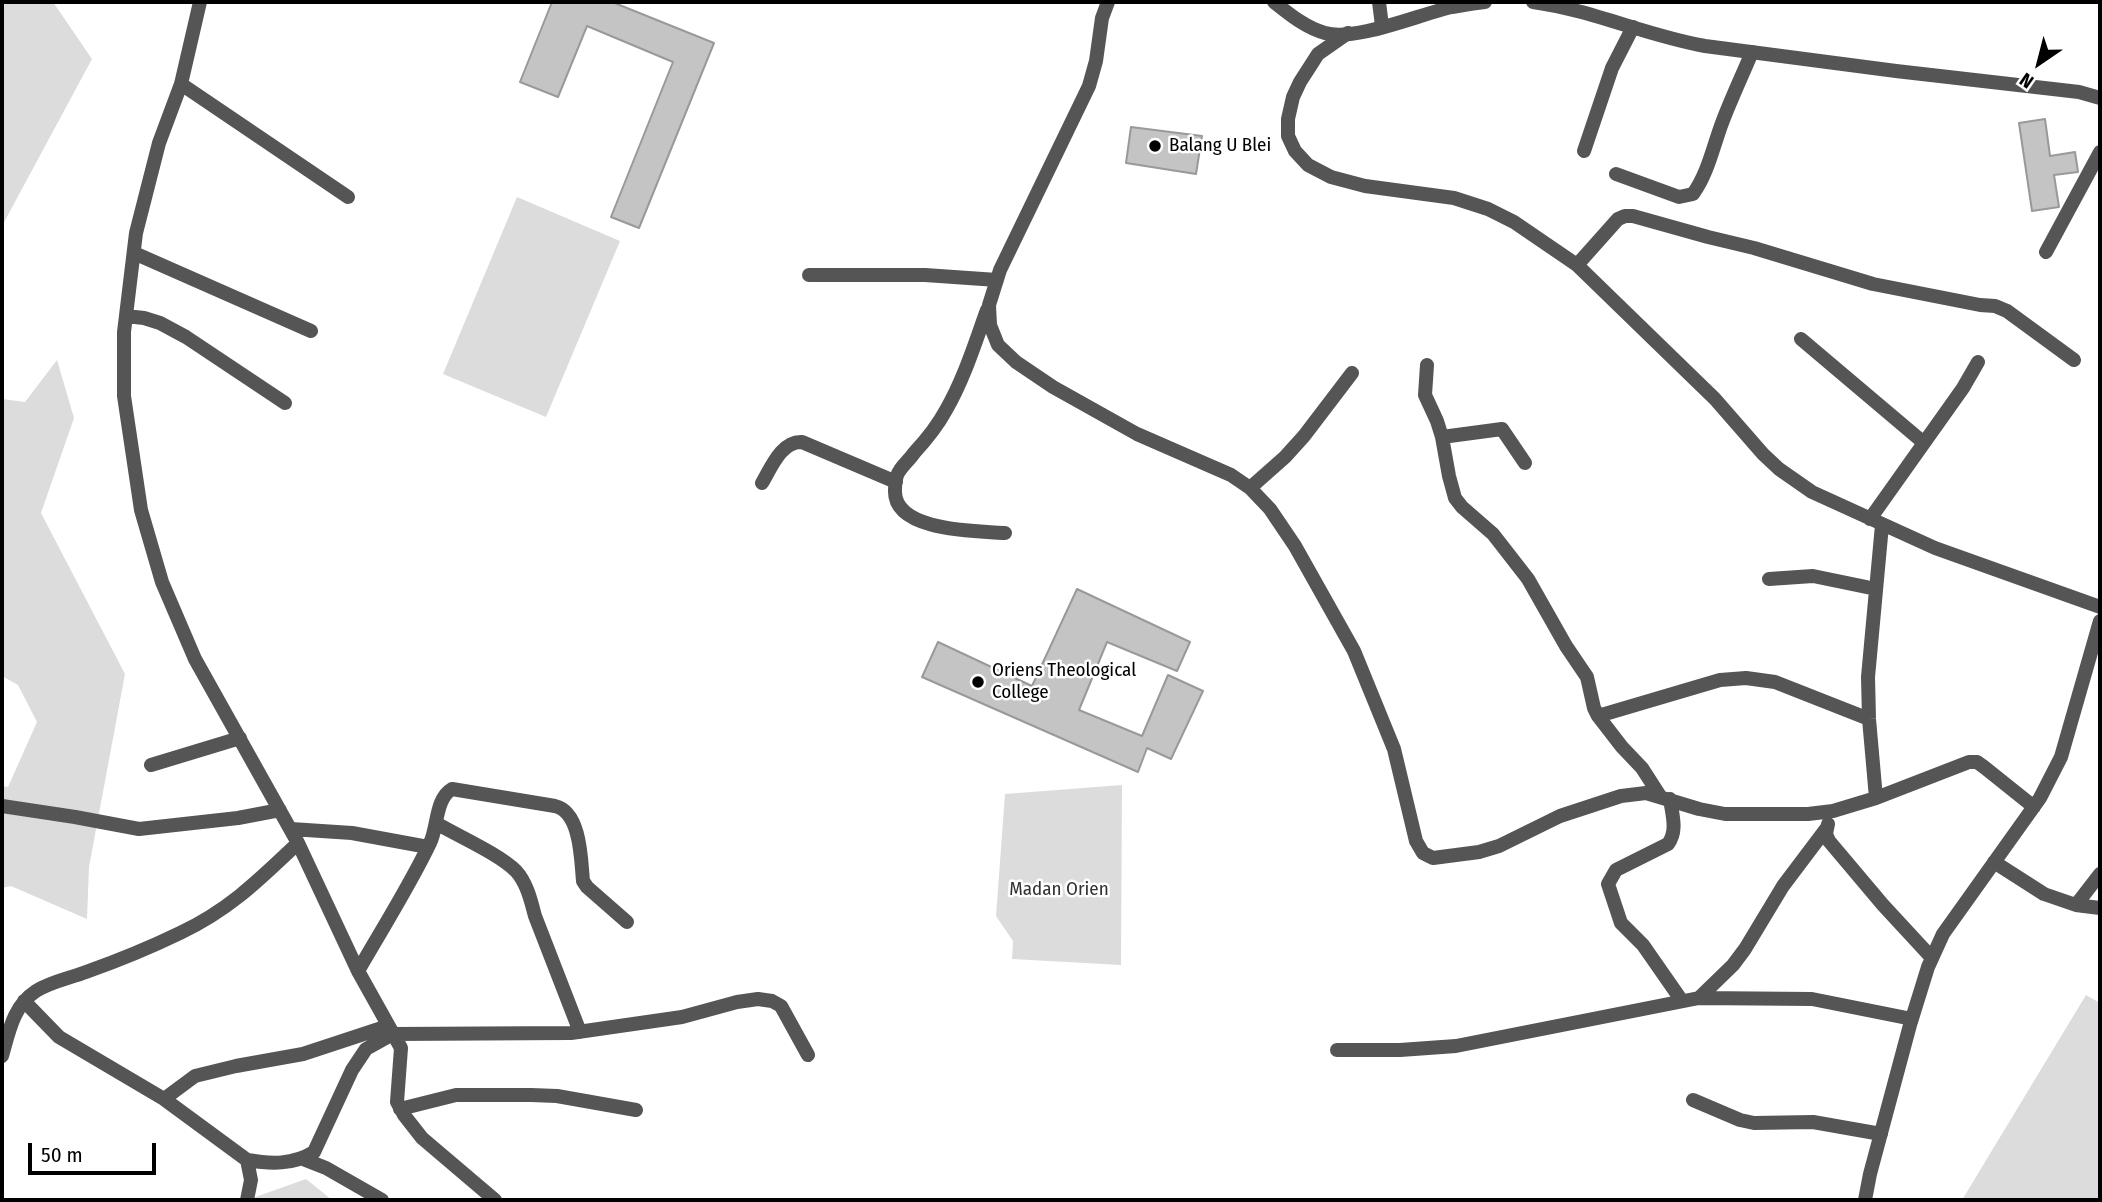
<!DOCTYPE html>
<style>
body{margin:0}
#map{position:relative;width:2102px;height:1202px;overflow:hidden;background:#fff;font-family:"Fira Sans Condensed",sans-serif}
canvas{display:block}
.frame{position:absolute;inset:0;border:4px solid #000;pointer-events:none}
.north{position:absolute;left:2004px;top:28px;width:70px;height:70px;-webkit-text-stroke:5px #fff;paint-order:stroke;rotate:215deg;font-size:19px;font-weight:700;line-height:28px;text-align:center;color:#000}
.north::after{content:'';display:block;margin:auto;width:24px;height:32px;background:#000;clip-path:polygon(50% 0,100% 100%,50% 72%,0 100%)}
.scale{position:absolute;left:28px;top:1143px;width:128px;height:32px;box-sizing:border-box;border:4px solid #000;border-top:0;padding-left:9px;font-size:21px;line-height:24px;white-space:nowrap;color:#000;-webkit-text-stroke:5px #fff;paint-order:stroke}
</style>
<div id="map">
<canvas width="2102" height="1202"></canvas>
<div class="frame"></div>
<div class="north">N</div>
<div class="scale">50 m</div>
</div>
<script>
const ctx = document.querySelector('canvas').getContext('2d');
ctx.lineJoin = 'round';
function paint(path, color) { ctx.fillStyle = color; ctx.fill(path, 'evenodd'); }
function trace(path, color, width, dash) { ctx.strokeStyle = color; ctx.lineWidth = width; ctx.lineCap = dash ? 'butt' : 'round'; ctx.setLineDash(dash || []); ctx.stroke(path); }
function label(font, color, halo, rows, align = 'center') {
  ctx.font = font + ' "Fira Sans Condensed",sans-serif'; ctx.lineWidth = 5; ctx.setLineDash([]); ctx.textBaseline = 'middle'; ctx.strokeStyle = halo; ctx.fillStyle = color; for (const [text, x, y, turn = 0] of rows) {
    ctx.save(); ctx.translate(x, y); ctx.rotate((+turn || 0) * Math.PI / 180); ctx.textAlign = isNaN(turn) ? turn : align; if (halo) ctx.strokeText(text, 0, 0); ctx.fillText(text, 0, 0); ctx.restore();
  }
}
paint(new Path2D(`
 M2,2H53L92,59L2,226Z
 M517,197L620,241L546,417L443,374Z
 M57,360L74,418L41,513L125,674L89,867L87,919L11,886L2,888V786L8,787L37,722L18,685L2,676V399L25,402Z
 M1122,785L1121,965L1012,959L1013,941L996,916L1005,794Z
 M2086,995L2100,1003V1200H1962Z
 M306,1179L332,1200H247Z`), '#dcdcdc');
const building = new Path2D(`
 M552,2H612L714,43L639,228L611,217L673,62L587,26L558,97L520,82Z
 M2045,119L2050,156L2075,152L2078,172L2054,175L2059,207L2032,211L2019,123Z
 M1131,127L1202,136L1196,174L1126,163Z
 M1077,589L1190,642L1177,671L1107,642L1079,710L1142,736L1168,675L1203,691L1171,759L1147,748L1138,772L922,677L938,642L1032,686Z`);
paint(building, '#c4c4c4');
trace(building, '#999', 2);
trace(new Path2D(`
 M200,2L181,84L159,143L136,233L124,332V396L141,510L162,582L195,659L298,843L358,971L401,1048L397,1102L404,1115L422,1138L495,1200
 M1108,2L1102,18L1096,61L1089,86L1000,270L989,305L990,325L998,345L1016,362L1053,387L1137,434L1231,475L1250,488L1270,509L1295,546L1354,651L1394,749L1416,841L1423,853L1433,858L1479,852L1499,846L1560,816L1621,796L1646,793L1699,809L1725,814H1808L1833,811L1876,798L1969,762H1977L1984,767L2034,807
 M1379,2L1382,26
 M1348,33L1318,54L1300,82L1293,97L1288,119V136L1295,151L1308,165L1331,177L1365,186L1454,198L1488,209L1514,222L1577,265L1715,399L1763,454L1779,469L1812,492L1935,548L2100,607
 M181,84L348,197
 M1584,151L1612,68L1633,27
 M1616,174L1679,197L1693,194C1708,173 1713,147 1722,123C1731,99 1742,76 1752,52
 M2046,252L2100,152
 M134,253L311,331
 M1577,265L1618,219L1625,216H1633L1708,237L1754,248L1873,284L1980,305L1995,306L2007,311L2074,360
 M809,275H925L997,280
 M987,310C975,343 964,379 946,410C938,425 926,440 914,453C910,459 904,464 900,470C896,475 895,484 895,490C893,532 977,531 1005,533
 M126,316L144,318L160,323L186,337L285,403
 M1801,339L1924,443
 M1427,365L1425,395L1437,421L1442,437L1449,476L1455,498L1462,507L1493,534L1528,579L1566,646L1587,677L1594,708L1598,716L1622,747L1642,768L1660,796
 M1442,437L1502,429L1525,463
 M762,483C771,468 781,441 802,442L896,482
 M1250,488L1285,457L1304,436L1352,373
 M1870,519L1963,388L1978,362
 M1769,579L1813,576L1876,589
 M1598,716L1720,680L1746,678L1775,682L1869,719
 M151,765L240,738
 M1876,798L1869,719L1868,677L1882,525
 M1670,799C1672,814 1678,831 1668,844L1616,870L1608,884L1621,923L1643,945L1682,1001
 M2,806L75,817L139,829L238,818L280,810
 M436,823C458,836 499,854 516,871C527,883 531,901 535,916L580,1032
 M1828,824L1826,834L1829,841L1883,905L1932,958
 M291,829L352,833L428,847
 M1994,862L2044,894L2076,905L2100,908
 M2076,905L2100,874
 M358,971C382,929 409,887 430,843C438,827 435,799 452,789L555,806C581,812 581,860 583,881L587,887L627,922
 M1699,998L1733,965L1745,949L1783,886L1826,829
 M24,1001L59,1037L164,1099L247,1160C271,1164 293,1165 314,1152L352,1070L366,1049L393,1034L571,1033L682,1017L737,1002L758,999L772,1001L781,1006L808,1055
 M1337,1050H1400L1456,1046L1699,998L1812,999L1912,1019
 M2,1056C9,1032 13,1006 36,991C50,982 70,978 86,972C117,961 149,948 180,933C229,910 259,880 298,843
 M164,1099L195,1076L236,1066L303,1054L388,1026
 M1693,1100L1740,1120L1754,1123L1813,1122L1881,1134
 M400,1109L456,1095H531L557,1096L636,1110
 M303,1159L326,1168L382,1200
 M247,1200L251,1180L247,1160
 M1865,1200L1870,1174L1910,1025L1928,967L1943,934L2040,798L2061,757L2100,621`), '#555', 14);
trace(new Path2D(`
 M1274,2C1289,14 1306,28 1325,33C1355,42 1420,14 1452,7C1463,5 1474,3 1485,2
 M1533,2C1592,10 1647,36 1705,46L1896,71L2079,92L2100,98`), '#555', 14);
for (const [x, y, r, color] of [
 [1155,146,7,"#000"],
 [978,682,7,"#000"]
]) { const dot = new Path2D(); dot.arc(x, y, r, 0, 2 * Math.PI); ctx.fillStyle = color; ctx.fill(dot); trace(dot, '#fff', 2.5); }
label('19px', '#000', '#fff', [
 ["Balang U Blei",1169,146],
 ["Oriens Theological",992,671],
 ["College",992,693]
], 'left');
label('19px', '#333', '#fff', [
 ["Madan Orien",1059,890]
]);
</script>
